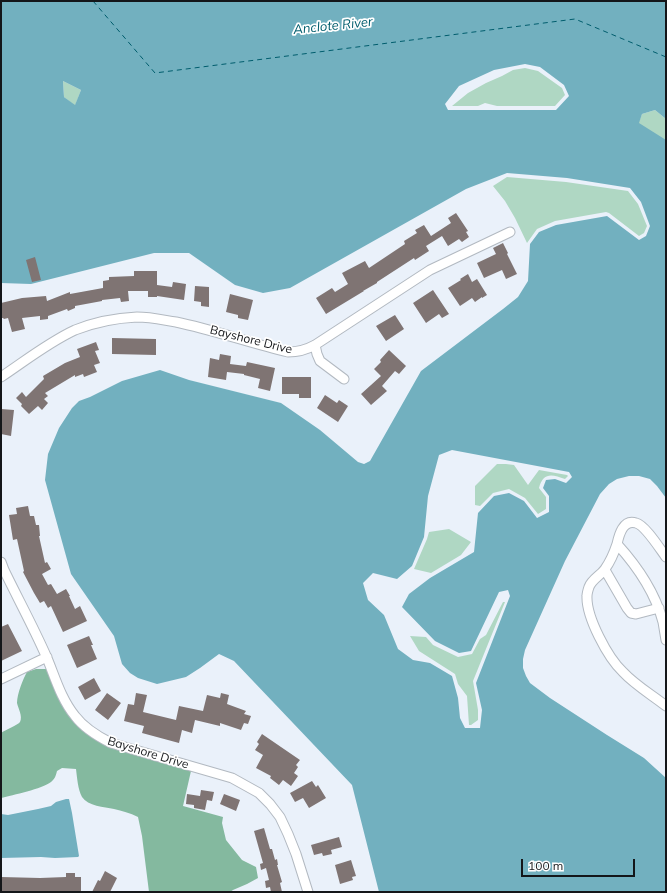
<!DOCTYPE html>
<style>
body{margin:0}
#map{position:relative;width:667px;height:893px;overflow:hidden;background:#eaf1fa;font-family:Mulish,sans-serif}
canvas{display:block}
.frame{position:absolute;inset:0;border:2px solid #141619;pointer-events:none}
.scale{position:absolute;left:521px;top:859px;width:114px;height:18px;box-sizing:border-box;border:2px solid #141619;border-top:0;padding-left:5px;font-size:12px;line-height:14px;white-space:nowrap;color:#141619;-webkit-text-stroke:3px #fff;paint-order:stroke}
</style>
<div id="map">
<canvas width="667" height="893"></canvas>
<div class="frame"></div>
<div class="scale">100 m</div>
</div>
<script>
const ctx = document.querySelector('canvas').getContext('2d');
ctx.lineJoin = 'round';
function paint(path, color) { ctx.fillStyle = color; ctx.fill(path, 'evenodd'); }
function trace(path, color, width, dash) { ctx.strokeStyle = color; ctx.lineWidth = width; ctx.lineCap = dash ? 'butt' : 'round'; ctx.setLineDash(dash || []); ctx.stroke(path); }
function label(font, color, halo, rows, align = 'center') {
  ctx.font = font + ' Mulish,sans-serif'; ctx.lineWidth = 3.5; ctx.setLineDash([]); ctx.textBaseline = 'middle'; ctx.strokeStyle = halo; ctx.fillStyle = color; for (const [text, x, y, turn = 0] of rows) {
    ctx.save(); ctx.translate(x, y); ctx.rotate((+turn || 0) * Math.PI / 180); ctx.textAlign = isNaN(turn) ? turn : align; if (halo) ctx.strokeText(text, 0, 0); ctx.fillText(text, 0, 0); ctx.restore();
  }
}
paint(new Path2D(`
 M525,68L538,71L562,88L565,95L555,106H497L485,103L478,106H452L468,93L486,83L502,76L513,70Z
 M63,81L81,90L75,106L64,97Z
 M655,110L666,119V141L638,124L642,114Z
 M507,177L566,182L628,191L638,204L647,226L644,233L639,236L609,213L606,212L555,221L537,229L527,243L515,218L505,201L493,186Z
 M497,464H506L514,465L528,485L539,470L567,475L568,476L565,479C552,474 543,472 539,488L546,497V509L538,514L525,498L509,489L493,493L480,506L475,505V486Z
 M449,529L471,542L461,555L431,573L414,569L427,539L429,532Z
 M503,602H505L473,681L478,710V720L471,725H469L467,696L458,684L455,674L419,651L410,636L426,637L433,645L458,657L472,654L480,639L486,635Z`), '#afd7c3');
paint(new Path2D(`
 M36,669H47L82,729L94,739L110,747L191,771L183,806L223,817L222,823L226,840L242,860L256,867L258,878L247,884L233,890L230,892H149L142,836L138,817C130,813 122,811 114,809C104,807 88,806 82,797C78,790 77,777 76,769L62,768L57,771C56,775 55,779 51,782C42,789 13,795 1,798V733C5,730 18,725 20,722C23,716 18,708 17,703C17,694 23,679 27,672Z`), '#84b99f');
paint(new Path2D(`
 M1,1H666V119L655,110L642,114L639,123L666,140V498L657,486L650,479L639,476H629L617,479L609,484L600,494L565,561L525,650L523,659V668L526,676L530,683L550,698L607,735L644,758L666,778V892H379L352,785L234,661L219,654L200,668L186,677L157,684L138,678L130,673L122,664L114,636L71,574L45,480L48,454L59,428L72,408L79,401L90,397L122,381L160,370L189,380L281,403L320,430L358,462L364,464L370,461L421,371L503,309L518,297L528,281L530,244L539,232L556,225L607,216L639,240L646,236L650,226L641,202L630,188L567,178L507,173L466,189L290,288L263,293L235,285L189,253H154L31,284L1,283ZM525,64L540,67L564,85L569,96L556,110H448L445,104L459,86L494,70ZM63,81L81,90L75,105L64,97ZM452,450L569,472L572,477L566,483L555,479L546,480L543,488L549,496V512L537,518L524,501L509,493L494,496L478,513L474,552L430,578L409,594L402,607L435,641L459,653L471,651L499,592L508,590L510,596L476,683L482,710L480,728H465L460,718L458,698L452,676L430,663L413,660L398,649L384,615L368,600L363,583L373,573L397,579L412,566L424,537L428,496L439,455Z
 M66,799H69L72,813L79,856L78,857L55,858L41,857L1,858V814L8,815L38,809L51,806L56,802Z`), '#72b0bf');
trace(new Path2D(`
 M93,1L155,73L575,19L666,57`), '#005d6d', 1, [5, 4]);
paint(new Path2D(`
 M456,213L468,231L466,232L469,237L462,242L459,239L448,246L442,236L426,246L429,251L415,260L414,258L377,282V283L363,291H364L326,314L316,298L332,288L335,292L348,284L342,273L365,261L369,268L405,244L404,241L417,233L415,230L424,225L431,236L451,223L448,218Z
 M503,243L508,253L507,254L517,274L506,279L502,270L484,278L477,263L496,254L493,248Z
 M35,257L41,280L32,282L26,260Z
 M134,271H157V285L172,287L173,282L186,284L184,300L157,296V297H148V291H128L129,301L121,302L120,298L102,300V301L75,306V308L68,311L67,309L48,316V319L40,320V316L22,318L25,329L12,332L8,318L4,319L3,318H1V303L22,298L46,296L47,301L70,292V294L103,288V281L109,280V277L134,276Z
 M468,274L472,282L477,279L487,295L482,298V297L475,302L472,298L460,306L448,288L461,280L460,279Z
 M195,286L209,287V307L201,306V302L194,301Z
 M433,290L449,314L442,318L439,314L426,323L413,303Z
 M230,294L253,300L248,320L238,318V315L226,312Z
 M395,315L404,329L386,341L376,326Z
 M112,338L156,339V355L112,354Z
 M96,342L99,350L95,351L100,363L94,365L97,372L84,377L83,374L75,377V375L45,393L48,396L44,399L48,403L42,410L38,406L29,414L21,406L22,404L16,398L22,392L26,397L44,379L43,376L65,363L80,357L77,349Z
 M389,350L406,366L399,374L395,371L382,386L387,391L371,405L361,394L381,376L374,369L381,362L380,360Z
 M220,354L231,356L230,364L246,366L247,362L275,368L270,391L258,388L260,379L244,375V374L227,372L226,380L208,377L210,358L219,360Z
 M282,377H311V398H299V394H282Z
 M325,395L337,403L339,400L348,406L338,422L317,408Z
 M1,409L14,410L11,436L1,434Z
 M28,506L30,516H34L36,525H39L40,536H39L45,563L47,562L51,569L42,574L48,585L51,584L57,594L66,589L70,596H69L75,609L80,606L87,621L63,632L51,606L48,608L44,601L40,603L34,593L23,572L24,571L17,539L13,540L9,515L17,514L16,508Z
 M8,624L22,651L1,661V627Z
 M89,636L93,645H91L97,659L77,668L67,645Z
 M94,678L101,691L85,700L78,687Z
 M107,693L121,703L108,720L95,710Z
 M136,693L147,695L143,712L176,720L179,706L203,711L207,695L220,698L221,693L229,695L227,704L246,711L244,714L251,716L248,724L244,723L241,730L220,723V726L195,720L192,733L182,730L179,743L142,733L144,726L124,721L128,704L134,705Z
 M262,734L300,760L296,765L298,767L294,773L298,776L291,786L283,780L279,785L270,778L271,776L256,768L263,755L255,750L259,744L257,742Z
 M312,781L316,787L318,785L326,798L309,808L303,798L295,802L290,793Z
 M201,790L214,792L212,801L207,800L205,810L194,808V805L186,804L187,794L200,796Z
 M224,794L240,800L236,811L220,804Z
 M264,828L270,849H272L275,860L277,859L278,865H277L282,882L280,883L282,892H271L270,887L266,888L265,881L269,880L266,868L261,870L260,864L263,863L254,831Z
 M339,837L342,847L331,850L332,854L323,856L322,853L314,855L311,845Z
 M351,860L356,876L352,877L353,880L340,884L335,865Z
 M105,871L117,878L110,892H92L98,880L100,881Z
 M66,873H75V877H81V892H1V877L40,878L66,877Z`), '#7f7473');
const minor = new Path2D(`
 M315,345L317,354L320,361L344,379
 M1,377C25,361 49,342 75,330C95,322 116,318 137,317C151,317 163,320 176,322C214,330 250,343 288,352C298,352 306,350 315,345L430,270L510,232
 M617,544C637,566 655,592 663,622C664,628 665,634 666,640
 M666,557C660,549 645,525 636,523C623,519 619,535 617,544C614,553 610,562 605,569C600,576 592,579 589,587C588,590 587,594 587,596C586,617 608,658 623,672C635,685 652,695 666,706
 M1,562L4,570C18,599 34,628 47,658C55,677 61,699 75,716C84,728 97,736 111,743L232,778L259,793L270,804L280,817L288,834L296,854L308,892
 M605,570L627,608L631,613L636,614L659,608
 M1,679L47,657`);
trace(minor, '#b2b9c1', 11);
trace(minor, '#fff', 9);
label('12px', '#141619', '#fff', [
 ["Bayshore Drive",251,340,14],
 ["Bayshore Drive",148,753,17]
]);
label('italic 13px', '#005d6d', '#fff', [
 ["Anclote River",333,26,-6]
]);
</script>
